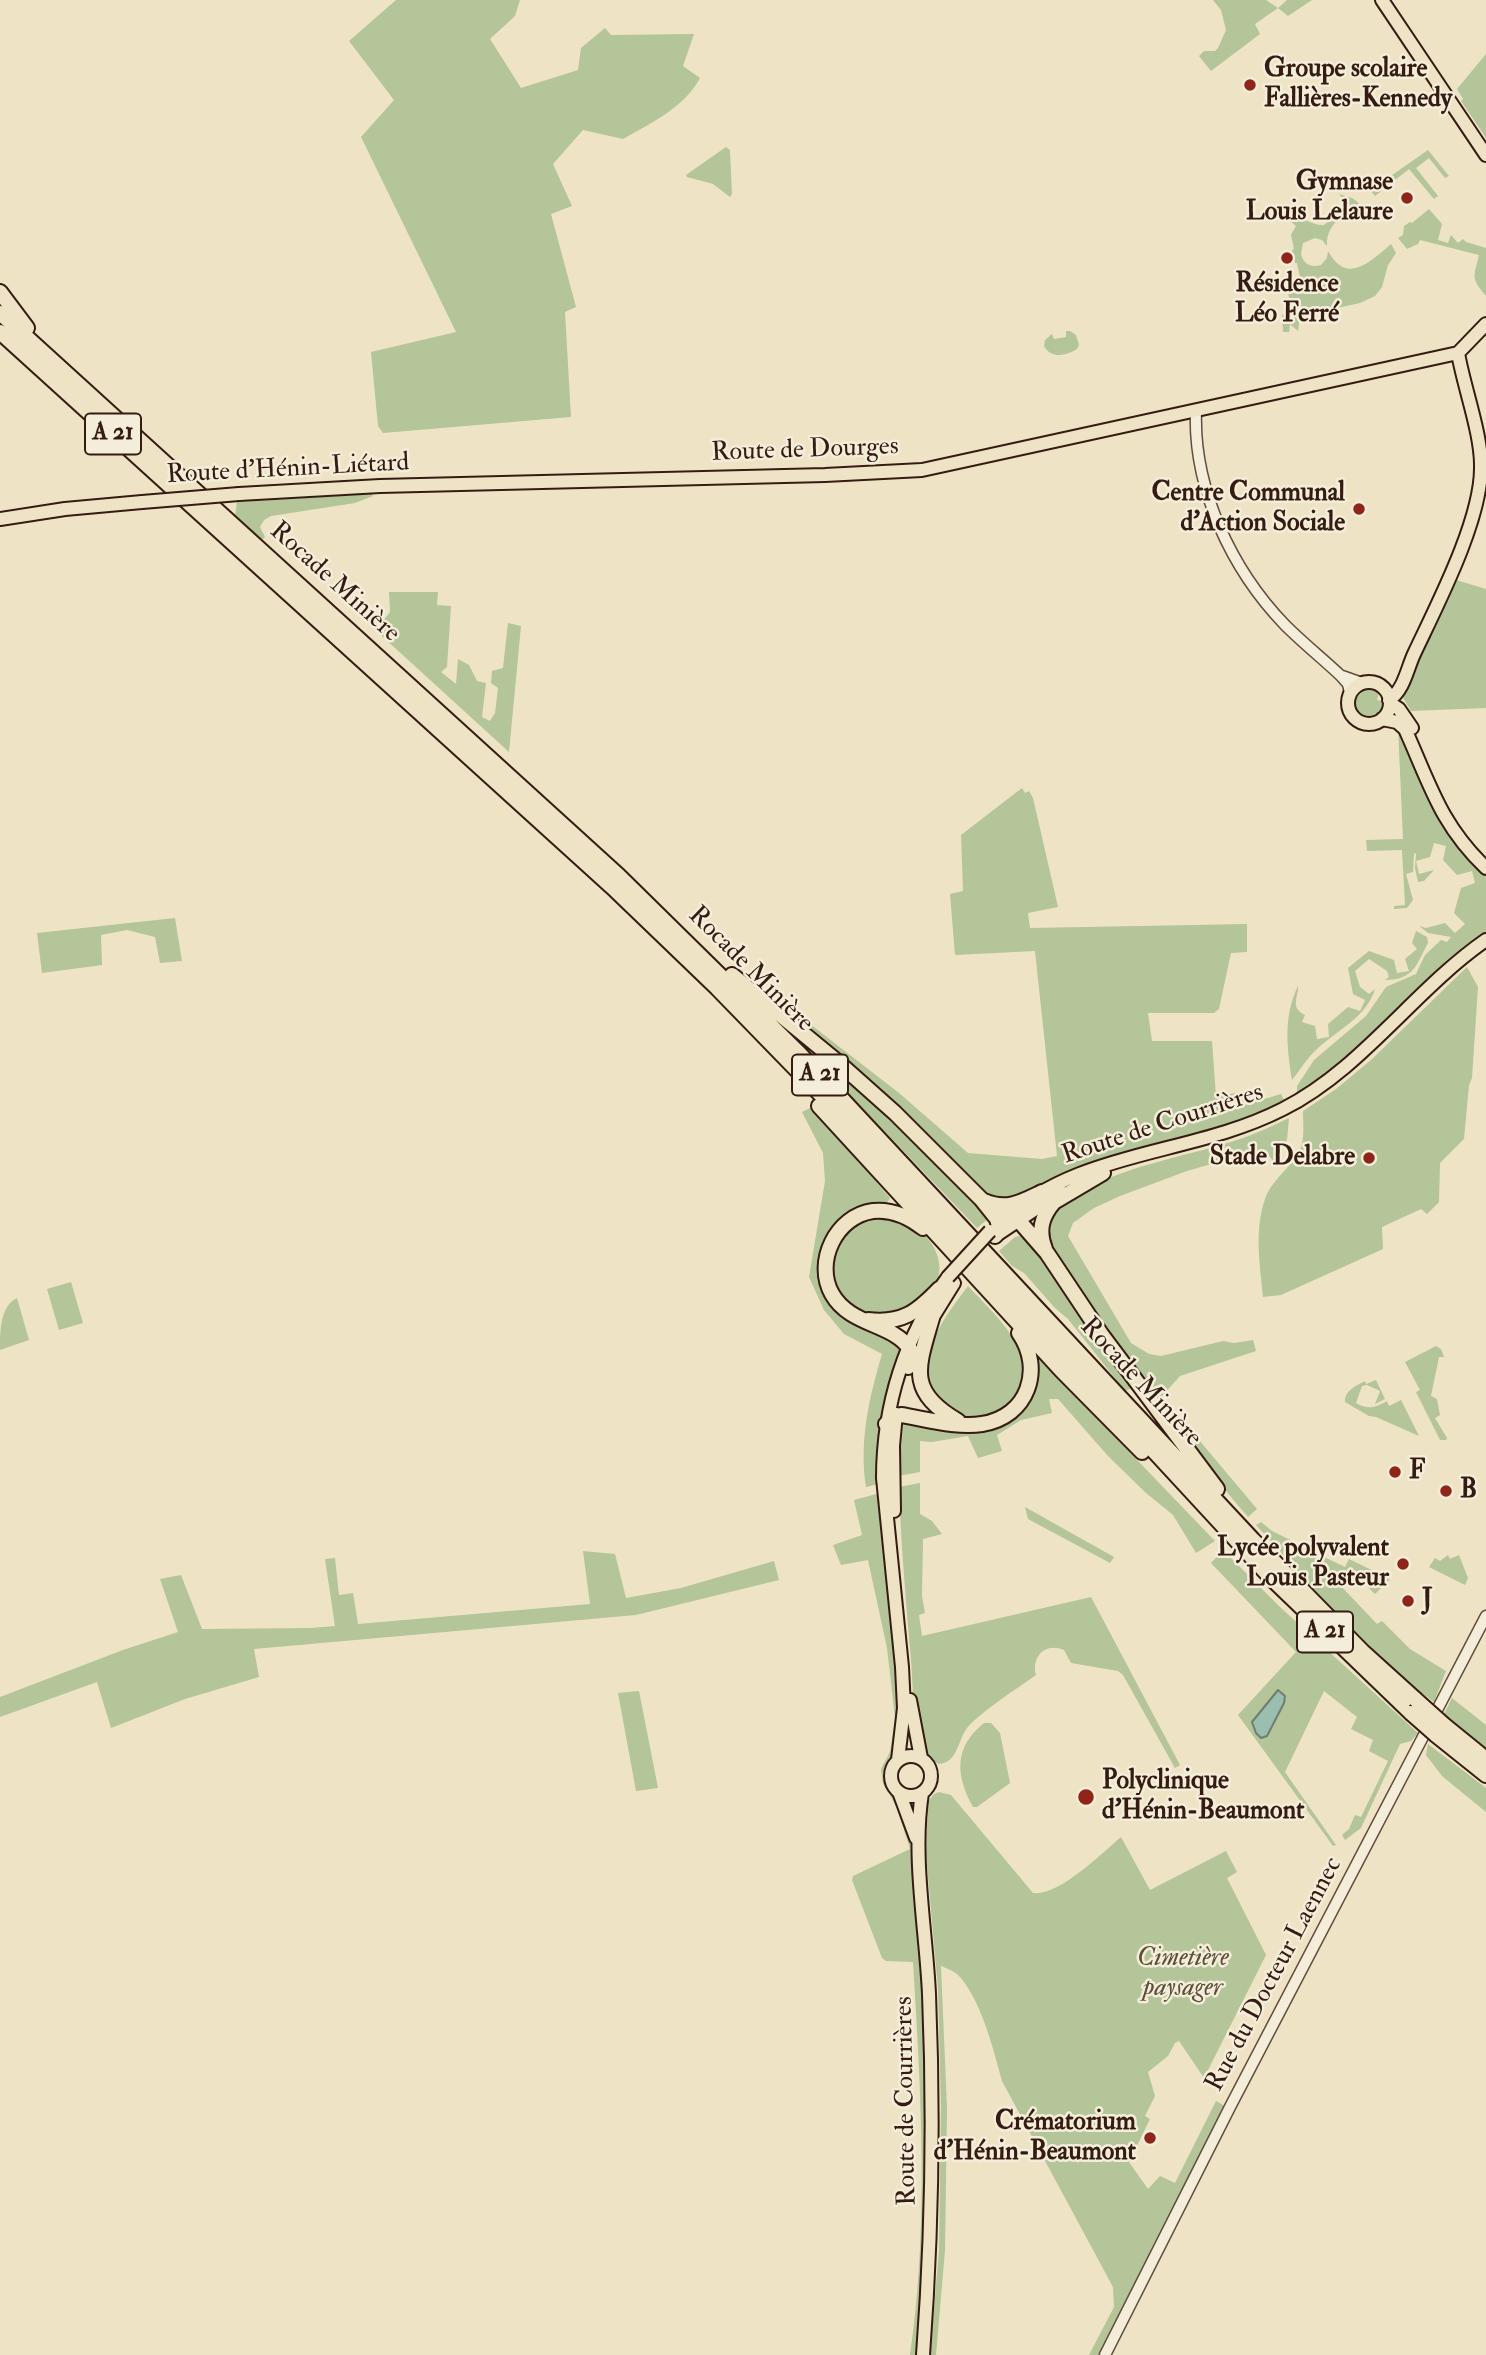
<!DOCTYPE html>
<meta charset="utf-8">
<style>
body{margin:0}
canvas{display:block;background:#eee3c4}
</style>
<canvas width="1486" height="2355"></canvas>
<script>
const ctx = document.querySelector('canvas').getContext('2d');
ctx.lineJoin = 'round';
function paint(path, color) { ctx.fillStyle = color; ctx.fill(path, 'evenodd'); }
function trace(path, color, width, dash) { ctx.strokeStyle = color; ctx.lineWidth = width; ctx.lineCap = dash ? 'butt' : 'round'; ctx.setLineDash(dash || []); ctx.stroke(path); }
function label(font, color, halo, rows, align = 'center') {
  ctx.font = font + ' "IM FELL Double Pica",serif'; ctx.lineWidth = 5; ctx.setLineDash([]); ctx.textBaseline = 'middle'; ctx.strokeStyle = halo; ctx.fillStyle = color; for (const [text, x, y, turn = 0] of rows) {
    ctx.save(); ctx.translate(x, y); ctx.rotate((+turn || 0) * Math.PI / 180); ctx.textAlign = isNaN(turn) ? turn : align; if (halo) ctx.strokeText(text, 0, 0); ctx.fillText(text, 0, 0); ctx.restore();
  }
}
paint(new Path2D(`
 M396,0H520L515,16L490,39L521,88L578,70L581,48L605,28L611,35L694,34L683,66L700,78C684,108 651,123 623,139L583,130L553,164L572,206L551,214L576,307L565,312L571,417L383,433L378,426L371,352L456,332L361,137L394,100L349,41Z
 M1213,0H1266L1278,8L1287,0H1312L1288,16L1278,8L1255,24L1260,34L1211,71L1199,56L1204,51H1215L1218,48L1226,30L1221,10Z
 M1486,54V138L1461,101L1463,99L1457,89Z
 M726,147L730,150L732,194L730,197L713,184L687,177L686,175Z
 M1428,150L1449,176L1445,178L1429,158L1416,168L1438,196L1434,199L1409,169L1375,196L1366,185L1371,182L1375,187Z
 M1339,194L1352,198L1359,203C1343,216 1326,224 1327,246L1322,240L1315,238L1303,243L1301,254C1303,264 1311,268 1321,265L1327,258L1328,251C1347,286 1371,261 1391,244L1396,253L1388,265L1382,287L1375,296L1360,303L1300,316L1298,331L1290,324L1289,332H1283L1282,315L1292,310L1287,289L1291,288L1302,294L1306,287L1305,281L1300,277L1297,263H1295L1292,250L1294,249L1291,235L1296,226L1287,218L1289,214C1301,216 1312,226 1324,225L1348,205Z
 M1429,209L1442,224L1438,240L1448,243L1451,235L1458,243L1463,239L1466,242L1486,248V296C1470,277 1474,277 1479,255L1420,240L1418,244L1407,249L1398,238L1403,235L1404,226L1410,222L1412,223Z
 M1066,331H1070L1076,335L1079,345L1077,349C1066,356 1051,359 1044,346L1045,340L1052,334L1054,339L1066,337Z
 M372,494L373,496L355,503L271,516L264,520L260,527L265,537L261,541L235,516L237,502Z
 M1456,580L1486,589V708L1411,711L1402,696Z
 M389,592H438L437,605L451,606L447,667L441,672L456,684L458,659L469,665L477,681L486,683L482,717L490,721L495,713L498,688L491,683L492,671L503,668L508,623L521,626L509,752L349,606L356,598L382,622L390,612Z
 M1366,689L1379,692L1377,700L1385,702C1381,713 1377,719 1365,718L1355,708V699Z
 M1398,727L1408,747L1486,871V934L1450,958L1340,1065L1297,1096V1086L1314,1060L1366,1016L1386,987L1416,974L1425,955L1441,940L1447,942L1451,937L1428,933L1419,926L1426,928L1445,923L1455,933L1465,924L1454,913L1461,888L1475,883L1472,871L1457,875L1443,860L1446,846L1434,843L1430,857L1416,861L1419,874L1434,870L1424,881L1418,882L1415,868L1416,854L1414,853L1413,872L1406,874L1413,900L1407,908L1394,909V906L1405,905L1402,850L1367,851L1366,840L1403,839Z
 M1022,788L1025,793L1029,791L1033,798L1058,907L1028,913L1030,928L1247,924V952L1231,953L1219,1009L1214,1013H1148L1152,1041H1212L1216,1096L1249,1091C1260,1104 1266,1098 1281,1094L1285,1102L1264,1113L1014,1202L989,1196L806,1028L810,1024L899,1093L968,1153L1042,1159L1057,1156L1035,951L955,955L950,894L963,891L961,835Z
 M175,918L182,961L160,963L155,937L127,930L101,935L102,965L42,973L37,933Z
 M1416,931L1427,937L1428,943C1416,965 1414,980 1385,980L1389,977L1387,971L1369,959L1355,971L1360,987L1369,994L1375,989C1366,1018 1337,1030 1317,1049C1307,1058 1300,1070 1292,1080C1287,1048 1283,1017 1298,986C1299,997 1289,1007 1305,1015L1302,1022L1315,1026L1317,1039L1329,1037L1328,1024L1348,1007L1360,1011L1365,1000L1353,994L1348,968L1369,951L1394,960L1397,973L1409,971L1405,959L1417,949L1412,943Z
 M1467,967L1478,987L1472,1078L1469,1085L1464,1139L1440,1163L1439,1202L1427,1214L1421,1209L1382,1227L1383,1249L1281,1295L1263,1297C1260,1265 1254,1231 1265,1199C1272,1179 1291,1168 1300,1150C1305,1139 1303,1123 1303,1111L1336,1089L1371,1060Z
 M806,1044L888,1115L989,1218L977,1228L804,1047Z
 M812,1107L890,1198L884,1207L865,1206L846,1215L827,1237V1295L899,1342L903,1349C884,1397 878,1432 878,1484L866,1487C859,1441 869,1398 882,1354L844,1334L824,1310L809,1277L825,1181L823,1153L802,1112Z
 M1289,1118L1287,1140L1274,1162L1263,1149L1187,1171L1120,1196L1094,1208L1073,1223L1068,1236L1131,1343L1149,1354L1161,1356L1223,1341L1234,1343L1253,1340L1256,1351L1180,1376L1162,1396L1257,1509L1248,1517C1176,1433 1115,1343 1053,1252L1047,1240V1221C1084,1173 1168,1161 1224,1144C1247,1138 1268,1128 1289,1118Z
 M878,1216C886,1218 896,1219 904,1222C934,1233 953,1270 928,1295C915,1308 903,1313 885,1314C879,1314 869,1317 864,1315C859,1313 854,1308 850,1305C827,1288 827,1256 845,1234C853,1224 866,1220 878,1216Z
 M1019,1236L1027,1240L1034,1248L1132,1388L1125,1391L1068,1319L1055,1308L1024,1273L1012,1266L999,1251L1015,1237Z
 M71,1282L83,1323L59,1330L47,1289Z
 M968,1286C988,1308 1022,1337 1024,1369C1025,1397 993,1424 965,1417C948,1413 927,1396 926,1377C925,1343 948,1312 968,1286Z
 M17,1298L29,1340L0,1350C0,1332 0,1306 17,1298Z
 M1436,1346L1441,1349L1444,1357H1439L1431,1396L1437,1399L1440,1415L1435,1418L1447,1438L1446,1440H1440L1416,1392L1420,1390L1405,1362Z
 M1037,1356L1215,1541L1196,1553L1173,1515L1146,1493L1108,1456L1058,1399H1049L1052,1413L1021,1420L997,1435L1002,1451L978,1458L968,1436L932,1442L920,1441V1472L898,1476L904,1420L1005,1421L1036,1369Z
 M1376,1380L1385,1399L1375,1404L1380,1391L1367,1385L1362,1386L1356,1403C1368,1410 1374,1408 1387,1401L1389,1406L1401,1400L1419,1436L1376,1417L1369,1416L1345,1402C1344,1391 1356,1386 1365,1381L1366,1384Z
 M920,1483V1514L932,1521L942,1534L923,1539L922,1596L925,1613L919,1615L922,1636L1091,1597L1180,1765L1175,1768L1123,1675L1118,1671L1071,1663L1064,1650C1046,1642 1031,1656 1036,1675C1019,1687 978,1714 967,1728C957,1742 958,1762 939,1764C931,1761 924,1754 921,1746C913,1724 913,1684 911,1660C906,1602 901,1545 899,1487Z
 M880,1493L899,1716L894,1756L885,1772L890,1790L901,1806L909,1834C923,1942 926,2054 925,2164C925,2227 924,2292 917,2355H910C929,2227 921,2091 913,1962L886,1961L882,1958L852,1880L853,1876L910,1849L896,1805L883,1784L881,1769L890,1752L895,1718L887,1648L868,1560L841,1565L833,1545L862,1535L854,1500Z
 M1025,1507L1114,1557L1110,1563L1028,1519Z
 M1261,1522L1272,1531L1311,1550L1313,1547L1318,1550L1316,1553L1345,1567L1349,1559L1390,1579L1375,1594L1350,1570L1336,1581L1377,1624L1382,1621L1410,1649L1446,1671L1434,1702C1366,1653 1312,1586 1256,1525Z
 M1223,1550L1280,1607L1418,1733L1411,1741L1400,1744L1361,1828L1345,1840L1342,1835L1349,1829L1355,1815L1361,1817L1388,1761L1369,1751L1373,1740L1351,1729L1357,1717L1324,1691L1285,1772L1336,1845L1333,1846L1238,1715L1296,1652L1211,1563Z
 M583,1551L615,1554L626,1598L681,1588L774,1561L779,1580L636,1615L254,1649L259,1677L185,1699L111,1728L97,1682L0,1717V1697L123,1650L178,1632L160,1579L181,1575L202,1629L311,1628L335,1626L325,1559L335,1558L339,1595L353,1593L358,1624L590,1604Z
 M1448,1555L1450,1559L1459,1555L1468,1578L1465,1585L1429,1567L1435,1558L1440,1561Z
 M639,1691L658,1788L636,1791L618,1693Z
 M1452,1698L1486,1725V1749L1444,1714Z
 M984,1723H991L1000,1733L1010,1783L977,1807H973C956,1776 953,1748 984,1723Z
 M1428,1744L1486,1788V1812L1442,1776L1426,1755Z
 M939,1792L951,1795L1033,1893C1059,1896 1101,1854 1121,1837L1150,1890L1226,1851L1237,1872L1227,1878L1266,1955L1204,2078L1179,2041L1175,2043L1168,2056L1148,2072L1155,2096L1145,2116L1150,2119L1129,2162L1148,2189L1160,2176L1175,2183L1216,2101L1225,2106L1101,2355H1089L1114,2307L1113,2287L1002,2081C993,2048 982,2003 960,1977C955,1971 948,1969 941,1966L947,2108L945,2250L936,2355H930L939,2250L941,2107L938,1989L926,1854L928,1802L934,1794Z`), '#b3c599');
const water = new Path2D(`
 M1278,1690L1285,1696L1284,1703L1267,1736L1261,1738L1256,1733L1252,1722Z`);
paint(water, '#9abeb0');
trace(water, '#727d71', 2);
const minor = new Path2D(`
 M1196,411C1193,489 1232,570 1285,625C1303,643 1323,659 1341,676L1348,684L1350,693
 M1342,676L1362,683
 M1105,2355L1230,2107L1486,1616`);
const major = new Path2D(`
 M1382,0L1486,155
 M1458,353L1486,324
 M239,494L380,486L825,475L922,470L1458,353
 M0,519L65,509L142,502
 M1348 703a21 21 0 1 1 42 0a21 21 0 1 1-42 0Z
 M1389,700C1404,690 1407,669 1414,654C1437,605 1481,521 1481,468C1482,435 1464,388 1458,353
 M1390,703L1399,709L1412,728
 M1382,719L1397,722L1405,729C1430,784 1440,824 1486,868
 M999,1223C1081,1148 1189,1157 1283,1109C1362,1069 1414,990 1486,940
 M995,1236L1061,1192
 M928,1325L954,1283
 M894,1511L893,1446L896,1414
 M910,1700L921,1758
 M891 1776a20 20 0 1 1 40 0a20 20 0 1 1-40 0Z
 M898,1760L904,1708L902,1667L883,1478C883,1405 905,1336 948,1277
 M899,1792L916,1838
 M922,1793C912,1857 926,1929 929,1994C934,2115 932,2235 923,2355`);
const highway = new Path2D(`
 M0,292L27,328
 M0,313L619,876L800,1054L1253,1540L1363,1652L1415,1699
 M0,332L612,887L717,988L895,1171L1271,1578L1411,1713
 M732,975L840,1064L895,1113L981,1199L997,1219L1000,1230L995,1236
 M819,1106L1061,1370L1142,1452
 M984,1201C1007,1211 1021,1202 1042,1192
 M1005,1217L1020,1222L1047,1253L1101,1334L1217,1489
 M1045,1249C1038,1231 1041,1217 1054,1202L1103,1173
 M932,1318C918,1367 906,1391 958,1421
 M868,1320C902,1324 917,1312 939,1289
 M908,1367L910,1349C893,1323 850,1326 832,1294C814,1262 836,1216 873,1211C892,1209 909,1217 923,1228
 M886,1424L896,1416L901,1415C926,1419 957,1428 982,1424C1028,1417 1044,1369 1019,1333
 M1444,1725L1486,1759
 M1436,1735L1486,1775`);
trace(minor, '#634e3e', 13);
trace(major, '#351c12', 16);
trace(highway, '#351c12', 18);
trace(minor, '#f4edd9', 10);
trace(major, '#eee3c4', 12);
trace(highway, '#eee3c4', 14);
const majorBridge = new Path2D(`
 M142,502L239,494
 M948,1277L990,1231`);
const highwayBridge = new Path2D(`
 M1415,1699L1444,1725
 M1411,1713L1436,1735`);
trace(majorBridge, '#351c12', 16, []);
trace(highwayBridge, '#351c12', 18, []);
trace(majorBridge, '#eee3c4', 12);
trace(highwayBridge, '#eee3c4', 14);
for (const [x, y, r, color] of [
 [1250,85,7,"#8f2418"],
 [1407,198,7,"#8f2418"],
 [1287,258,7,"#8f2418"],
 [1359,509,7,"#8f2418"],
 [1369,1158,7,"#8f2418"],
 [1395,1472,7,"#8f2418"],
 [1446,1491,7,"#8f2418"],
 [1403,1564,7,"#8f2418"],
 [1408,1601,7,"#8f2418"],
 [1086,1797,9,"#8f2418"],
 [1150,2138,7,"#8f2418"]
]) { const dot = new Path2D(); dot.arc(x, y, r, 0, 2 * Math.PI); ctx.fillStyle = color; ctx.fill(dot); trace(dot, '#f4edd9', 2.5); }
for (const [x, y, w] of [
 [113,434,56],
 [820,1075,56],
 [1325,1632,56]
]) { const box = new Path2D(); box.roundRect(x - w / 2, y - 20.5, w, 41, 5); ctx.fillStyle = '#f4edd9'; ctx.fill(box); trace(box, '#351c12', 2); }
label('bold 24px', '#351c12', null, [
 ["A 21",113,434],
 ["A 21",820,1075],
 ["A 21",1325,1632]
]);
label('bold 26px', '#351c12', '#f4edd9', [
 ["Groupe scolaire",1264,70],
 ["Fallières-Kennedy",1264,100],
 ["Gymnase",1393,183,"right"],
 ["Louis Lelaure",1393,213,"right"],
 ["Résidence",1287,285,"center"],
 ["Léo Ferré",1287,315,"center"],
 ["Centre Communal",1345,494,"right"],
 ["d'Action Sociale",1345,524,"right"],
 ["Stade Delabre",1355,1158,"right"],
 ["F",1409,1472],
 ["B",1460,1491],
 ["Lycée polyvalent",1389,1549,"right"],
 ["Louis Pasteur",1389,1579,"right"],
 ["J",1422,1601],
 ["Polyclinique",1102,1782],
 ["d'Hénin-Beaumont",1102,1812],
 ["Crématorium",1136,2123,"right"],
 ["d'Hénin-Beaumont",1136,2153,"right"]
], 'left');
label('26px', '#351c12', '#f4edd9', [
 ["Route de Dourges",805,451,-2],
 ["Route d'Hénin-Liétard",288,470,-3],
 ["Rocade Minière",334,583,42],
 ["Rocade Minière",750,970,45],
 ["Route de Courrières",1163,1125,-18],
 ["Rocade Minière",1140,1383,47],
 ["Rue du Docteur Laennec",1275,1975,-62],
 ["Route de Courrières",907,2101,-91]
]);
label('italic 26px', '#5b4f3a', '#f4edd9', [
 ["Cimetière",1183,1959],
 ["paysager",1183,1989]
]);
</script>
